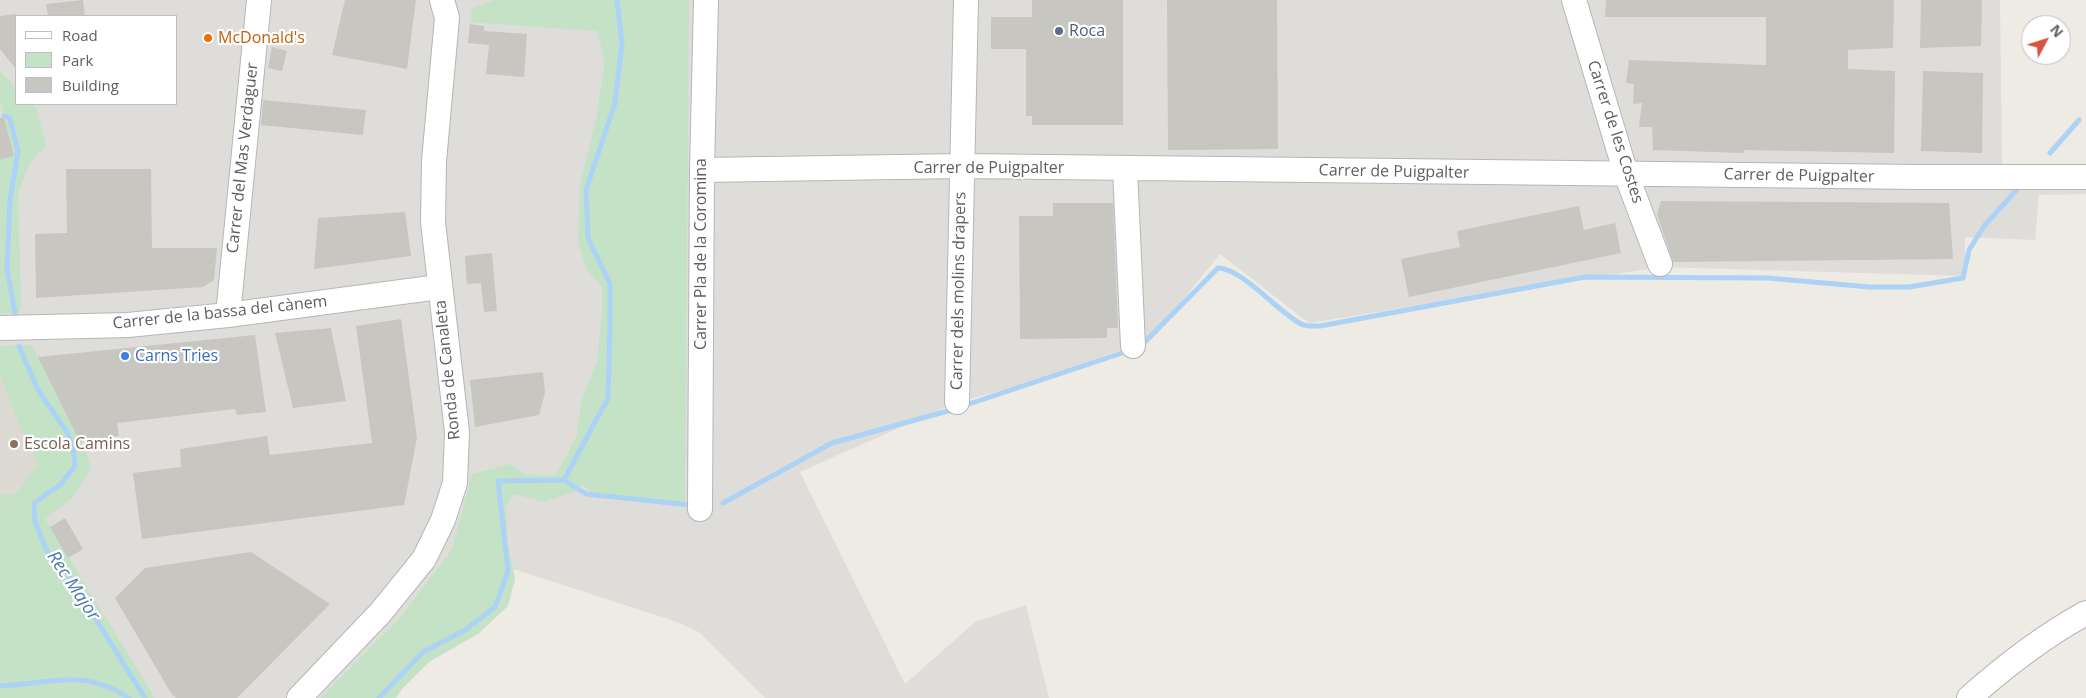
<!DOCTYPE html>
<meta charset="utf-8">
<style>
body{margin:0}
#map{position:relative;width:2086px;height:698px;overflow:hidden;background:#edebe4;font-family:"Open Sans",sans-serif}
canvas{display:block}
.legend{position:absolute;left:15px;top:15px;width:162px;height:90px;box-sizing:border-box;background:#fff;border:1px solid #bebfc1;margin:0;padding:6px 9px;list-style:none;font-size:15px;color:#5c5f63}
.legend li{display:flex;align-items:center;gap:10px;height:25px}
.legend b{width:25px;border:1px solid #bebfc1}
.north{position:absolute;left:2021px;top:15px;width:50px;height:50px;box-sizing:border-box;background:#fff;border:1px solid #bebfc1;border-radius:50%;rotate:50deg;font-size:14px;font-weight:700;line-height:20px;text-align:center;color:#5c5f63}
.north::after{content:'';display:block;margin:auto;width:18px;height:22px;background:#d55542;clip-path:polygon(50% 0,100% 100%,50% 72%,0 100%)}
</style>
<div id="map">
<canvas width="2086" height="698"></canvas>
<ul class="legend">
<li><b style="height:6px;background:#fff"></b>Road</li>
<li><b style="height:14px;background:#c4e2c5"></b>Park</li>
<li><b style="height:14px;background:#c8c6c1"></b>Building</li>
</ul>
<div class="north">N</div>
</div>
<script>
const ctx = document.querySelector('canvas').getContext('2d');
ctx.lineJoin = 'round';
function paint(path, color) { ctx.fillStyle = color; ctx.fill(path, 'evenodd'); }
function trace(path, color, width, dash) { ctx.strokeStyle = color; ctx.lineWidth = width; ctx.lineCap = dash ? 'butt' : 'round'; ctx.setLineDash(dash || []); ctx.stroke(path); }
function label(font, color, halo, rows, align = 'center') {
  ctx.font = font + ' "Open Sans",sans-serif'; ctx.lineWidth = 4.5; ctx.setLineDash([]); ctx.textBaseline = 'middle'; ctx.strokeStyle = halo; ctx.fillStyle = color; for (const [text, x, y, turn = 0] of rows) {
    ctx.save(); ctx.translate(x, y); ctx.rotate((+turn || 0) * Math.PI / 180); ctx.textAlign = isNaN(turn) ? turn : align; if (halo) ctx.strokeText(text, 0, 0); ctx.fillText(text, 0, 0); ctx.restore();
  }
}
paint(new Path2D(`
 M0,0H2000L2002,167L2086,169V194L2039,195L2035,240L1965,237V276L1660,267L1309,323L1220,254L1151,339L1028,384L957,402L800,472L905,684L975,622L1026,605L1049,698H765L699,632L674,621L452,549L397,621L320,698H0ZM16,16H176V104H16Z`), '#dfddd9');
paint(new Path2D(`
 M0,375L19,424L38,464L16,494L11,495H0Z`), '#dddad3');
paint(new Path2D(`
 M494,0H689L685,505L593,493L582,484L576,491L544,502L514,494L506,506L508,544L515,579L508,606L478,634L429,662L403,688L396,698H320L397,621L452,549L472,474L510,464L528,475H556L576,438L581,403L597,362L602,312V287L587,270L578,243L580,184L596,120L605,62L597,31L470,22L472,8Z
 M0,71L16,87V104H32L37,110L46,145L29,165L18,193L21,297L20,313H0V160L14,156L0,102Z
 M32,345L88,457L91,469L73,497L45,519L155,698H0V495L16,494L38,464L19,424L0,375V346Z`), '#c4e2c5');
trace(new Path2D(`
 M4,116L10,118L18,151L10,200L7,269L15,313
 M2050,153L2079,120
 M19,346L38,390L67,432L73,449L75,466L61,484L34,503L35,521L45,547L52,560L66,571L145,698
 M1141,346L1218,268C1243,269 1278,312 1301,324C1306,327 1315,326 1320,326L1585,277L1768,278L1869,287H1909L1963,278L1969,250L1984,226L2021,185
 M963,406L1128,351
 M564,480L586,494L690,505
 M723,503L832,443L955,409
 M0,686C51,684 81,667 129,698
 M379,698L423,652L465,630L495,607L508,571L498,481L564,480L608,398L610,329V284L588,238L586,190L615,103L622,44L617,0`), '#acd2f5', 5);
paint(new Path2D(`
 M83,0L85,16H48L46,4Z
 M345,0H416L407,69L332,55Z
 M1032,0H1123V125H1032V116H1026V49H991V17H1032Z
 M1167,0H1277L1278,149L1168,150Z
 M1606,0H1894L1893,48L1848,50V69L1895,71L1894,153L1744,150V153L1653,150L1652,127H1639L1642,103L1633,104L1634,84L1626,83L1629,60L1766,65V17H1605Z
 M1921,0H1982L1981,46L1920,48Z
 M16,14V69L0,49V16Z
 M470,24L484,26V31L527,34L524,77L486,74L489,45L468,43Z
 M272,47L287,51L282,71L268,68Z
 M1923,71L1983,73L1982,153L1921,151Z
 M263,100L366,110L363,135L261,125Z
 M0,118H4L14,156L0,160Z
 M66,169H151L152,248H217L214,280L203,287L36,298L35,234L67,233Z
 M1661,201L1949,203L1953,259L1673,262L1657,214Z
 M1053,203H1113L1118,328H1107V338L1020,339L1019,216H1053Z
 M1579,206L1584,230L1615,223L1621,253L1409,297L1401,259L1460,247L1457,231Z
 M405,212L411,256L314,269L318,218Z
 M492,253L497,311L484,312L481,283L467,284L465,256Z
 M401,319L417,438L404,505L142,539L133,473L181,467L180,449L267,436L270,455L372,443L356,326Z
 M331,328L346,401L293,408L275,333Z
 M255,335L266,412L237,415L235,409L117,423L119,436L80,442L38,357Z
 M543,372L545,393L539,415L475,427L470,380Z
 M65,518L83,549L68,558L50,527Z
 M251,552L330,604L237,698H176L171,693L115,598L145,568Z`), '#c8c6c1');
const minor = new Path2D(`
 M1574,0L1626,174L1660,264
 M1125,169L1133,346
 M702,170L962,166L1919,177H2086
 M228,315L259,0
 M0,328L128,325L228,315L439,287
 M957,402L966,0
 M700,509L702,170L706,0
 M299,698L381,612L424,559L443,520L455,483L457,432L433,222L434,161L447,18L442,0
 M1969,698C2006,665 2042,637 2086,613`);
trace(minor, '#b5b6ba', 26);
trace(minor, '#fff', 24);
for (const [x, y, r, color] of [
 [1059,31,5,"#5c6f8a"],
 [208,38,5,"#e8710a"],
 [125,356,5,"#3f7fe0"],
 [14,444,5,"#8d6e63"]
]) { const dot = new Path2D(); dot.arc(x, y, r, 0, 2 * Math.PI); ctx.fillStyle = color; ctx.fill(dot); trace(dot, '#fff', 2); }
label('16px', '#4e5e75', '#fff', [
 ["Roca",1069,31]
], 'left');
label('16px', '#c56008', '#fff', [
 ["McDonald's",218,38]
], 'left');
label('16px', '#5c5f63', '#fff', [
 ["Carrer de les Costes",1615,132,72],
 ["Carrer del Mas Verdaguer",243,158,-84],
 ["Carrer de Puigpalter",989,168],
 ["Carrer de Puigpalter",1394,172,1],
 ["Carrer de Puigpalter",1799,176,1],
 ["Carrer Pla de la Coromina",701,254,-90],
 ["Carrer dels molins drapers",959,291,-89],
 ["Carrer de la bassa del cànem",220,313,-6],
 ["Ronda de Canaleta",448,370,-96]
]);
label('16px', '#366cbe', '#fff', [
 ["Carns Tries",135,356]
], 'left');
label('16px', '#785e54', '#fff', [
 ["Escola Camins",24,444]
], 'left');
label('italic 18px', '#4f78ae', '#fff', [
 ["Rec Major",73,586,56]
]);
</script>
